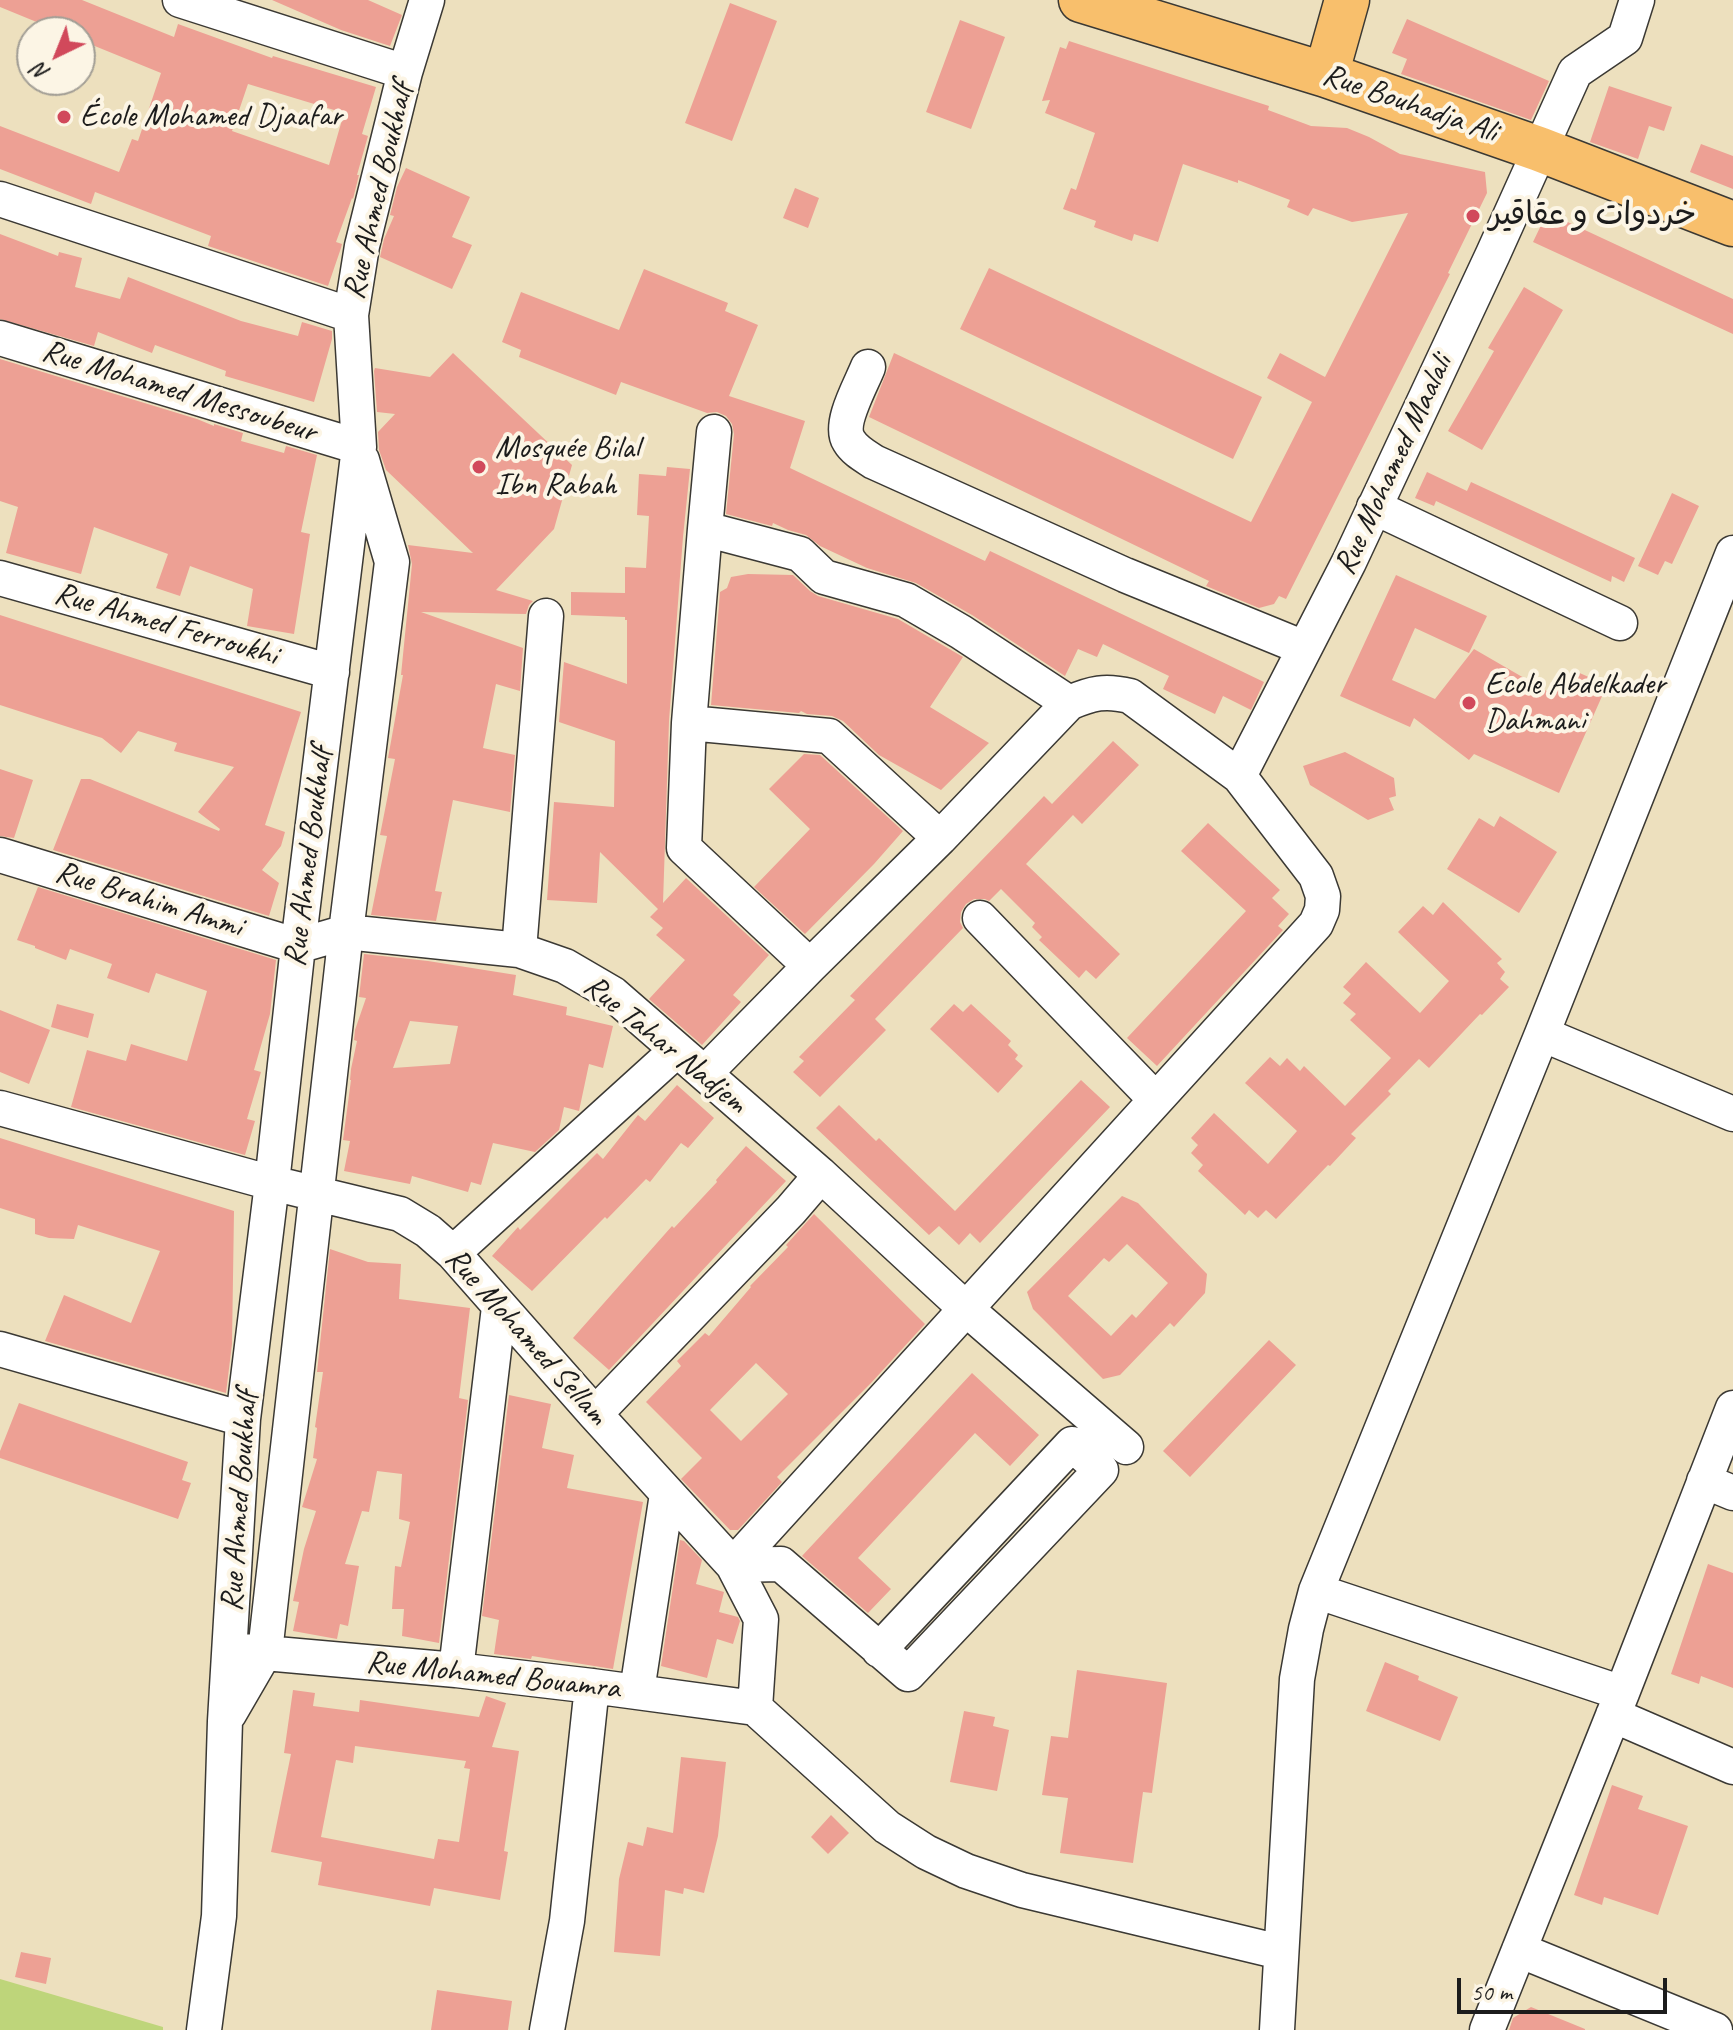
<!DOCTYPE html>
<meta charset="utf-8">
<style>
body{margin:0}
#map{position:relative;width:1733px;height:2030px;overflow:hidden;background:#ede0be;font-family:Caveat,sans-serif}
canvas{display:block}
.north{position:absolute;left:16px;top:16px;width:80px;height:80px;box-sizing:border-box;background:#fcf5e5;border:2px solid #a29e95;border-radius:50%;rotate:223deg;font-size:22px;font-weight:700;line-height:32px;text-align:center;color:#1c1c1c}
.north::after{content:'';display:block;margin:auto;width:28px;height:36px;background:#d1495b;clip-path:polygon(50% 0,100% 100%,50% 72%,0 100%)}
.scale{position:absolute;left:1457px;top:1978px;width:210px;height:36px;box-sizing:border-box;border:4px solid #1c1c1c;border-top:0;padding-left:10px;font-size:24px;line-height:28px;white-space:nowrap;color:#1c1c1c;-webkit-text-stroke:6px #fcf5e5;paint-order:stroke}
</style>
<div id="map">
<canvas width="1733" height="2030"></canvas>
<div class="north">N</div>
<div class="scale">50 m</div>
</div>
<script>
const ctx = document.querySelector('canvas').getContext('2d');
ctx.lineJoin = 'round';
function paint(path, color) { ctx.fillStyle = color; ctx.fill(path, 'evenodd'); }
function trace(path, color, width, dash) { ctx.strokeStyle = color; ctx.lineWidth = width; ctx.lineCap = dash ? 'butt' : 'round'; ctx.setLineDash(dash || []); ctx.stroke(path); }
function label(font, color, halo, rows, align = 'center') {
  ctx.font = font + ' Caveat,"Playpen Sans Arabic",sans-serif'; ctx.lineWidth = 8; ctx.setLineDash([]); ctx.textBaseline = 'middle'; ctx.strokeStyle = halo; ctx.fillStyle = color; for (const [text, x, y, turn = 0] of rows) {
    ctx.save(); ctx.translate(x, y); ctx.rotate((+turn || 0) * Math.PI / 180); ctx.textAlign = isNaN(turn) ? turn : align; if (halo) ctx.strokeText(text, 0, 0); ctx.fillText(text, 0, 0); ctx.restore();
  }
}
paint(new Path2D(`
 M0,1979L163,2027V2030H0Z`), '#bed57a');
paint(new Path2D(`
 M0,0H82L174,37L178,24L272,58L273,56L376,87L362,134L368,136L357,175H359L353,199L352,198L336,242L342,244L341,248L328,286L208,246L211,236L95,192L91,204L0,169V126L119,172L132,139L138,141L161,73L80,40V32H61L0,7ZM248,84L344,113L329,165L232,131Z
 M272,0H368L402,15L390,46L341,30Z
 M730,3L777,21L732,141L685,123Z
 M1407,19L1549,81L1531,120L1401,74L1407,59L1392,53Z
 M960,20L1005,37L971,129L926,112Z
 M1069,41L1269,106L1268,110L1303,123L1311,126L1347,128L1369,137L1400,154L1485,172L1487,193L1448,273L1450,274L1286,599L1279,596L1274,604L1259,608L1206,586L1209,581L869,417L894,353L1251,522L1312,402L1267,378L1280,353L1325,377L1408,213L1352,222L1313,208L1308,216L1287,207L1290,200L1238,180V183L1183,164L1158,242L1134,234L1132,241L1094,227L1096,221L1063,209L1071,188L1076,190L1095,133L1045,113L1050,100L1042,101L1060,47L1066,49Z
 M1609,86L1672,107L1664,131L1649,126L1638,159L1590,142Z
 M1701,144L1733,156V189L1690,172Z
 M406,168L470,197L452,237L472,245L452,289L380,257L384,239L394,216L390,215L397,187Z
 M795,188L819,198L808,228L783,218Z
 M1545,217L1557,222L1559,218L1733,299V334L1533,242Z
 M0,234L58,256L59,252L82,258L75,287L120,299L128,277L241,321L298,336L302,322L332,331V339L314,402L225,376L226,371L155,345L152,353L98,332L94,346L0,319Z
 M989,268L1262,397L1233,459L960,329Z
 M644,269L728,303L725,311L758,325L729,396L805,421L790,468L985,561L990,551L1264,682L1251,710L1223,696L1215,714L1163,689L1169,676L1103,644L1097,657L1078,649L1065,676L972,615L916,583L867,568L820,546L806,535L788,530L773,523L772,526L726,514L734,434L732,424L726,416L717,412L707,413L621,382L616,395L519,357L521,350L502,342L521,292L619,330Z
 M1524,287L1563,310L1482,450L1448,431L1494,351L1488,348Z
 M453,353L572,465L554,529L496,590L533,601L529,605L526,614L421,612L523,648L520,691L496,684L483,748L515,755L510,812L453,800L435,891L442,892L436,921L371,915L387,836L380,835L395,759L388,758L403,675H401L412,564L408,545L473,553L386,470L379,450L378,432L395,414L377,412L374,371L375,368L430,377Z
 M0,359L197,419L214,426V424L243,433L241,441L284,453L286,446L317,455L301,532L310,534L294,634L247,626L253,589L190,566L180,596L156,588L168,554L94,527L81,574L6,553L18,507L0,501Z
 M667,467L690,469L683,537L669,721L663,903L686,878L769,955L733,995L741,1002L702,1045L649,999L685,960L656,935L663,928L650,917L658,909L600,852L597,903L547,900L554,802L614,807L615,741L559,722L564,662L627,684V620H625V617L571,615V592L625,593V567L646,568L649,516L637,515L639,474L666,476Z
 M1427,472L1467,491L1471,482L1635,558L1624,582L1612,576L1611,582L1436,501L1434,506L1415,498Z
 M1672,493L1699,506L1672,564L1665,561L1658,575L1638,566Z
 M748,574L793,575L810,591L818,596L898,619L963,657L930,707L989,743L941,790L879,755L843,721L832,716L807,714L801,711L799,713L711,705L720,592L727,588L731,577Z
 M1396,575L1487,616L1469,653L1415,628L1392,680L1435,699L1474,649L1550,693L1553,686L1566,692L1575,671L1607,685L1559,793L1474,754L1469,760L1414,718L1410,727L1340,696Z
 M0,615L301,712L265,825L285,832L281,846L262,870L279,883L269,916L53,850L81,779H90L219,831L220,829L198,812L234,767L174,751L177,743L138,731L121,753L102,738L0,705Z
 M1113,741L1139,765L1082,824L1073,815L1026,864L1120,954L1096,979L1086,970L1079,978L1039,940L1042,937L1032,927L1035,923L1001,889L989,901L985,899H974L966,904L961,912L960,922L963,928L875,1019L886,1030L820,1097L793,1072L804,1061L799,1057L855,1000L850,996L1044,796L1052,804Z
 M1345,752L1394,778L1396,796L1389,798L1394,810L1368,820L1310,785L1303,766Z
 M804,754L820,755L903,831L874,864L805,934L754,887L810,829L769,789Z
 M0,769L33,780L14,838L0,836Z
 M1500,816L1557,852L1519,913L1447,869L1479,818L1494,827Z
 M1208,823L1280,890L1272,898L1289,914L1278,926L1283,930L1157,1066L1127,1038L1246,911L1181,851Z
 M38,887L276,960L270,1014L254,1070L261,1072L247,1119L255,1121L245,1155L71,1107L87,1050L126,1061L131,1044L187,1061L207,991L156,973L149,993L107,978L112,964L70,949L66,960L35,948V946L17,940Z
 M1443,902L1502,959L1497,963L1505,972L1500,979L1509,987L1482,1015L1480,1014L1429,1068L1419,1059L1388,1091L1391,1094L1351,1134L1356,1138L1330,1166L1328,1165L1276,1219L1266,1210L1258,1218L1249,1210L1245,1215L1198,1171L1203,1165L1191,1153L1198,1145L1191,1138L1214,1113L1268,1164L1297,1131L1245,1083L1270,1057L1280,1066L1287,1058L1300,1071L1304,1066L1345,1106L1391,1058L1350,1020L1356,1014L1343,1003L1351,994L1343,987L1366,962L1420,1013L1449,981L1398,932L1423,906L1433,915Z
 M364,954L428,961L516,975L513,995L567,1007L566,1015L613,1026L603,1068L589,1064L579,1111L564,1107L559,1130L535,1152L493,1143L481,1185L471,1182L468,1192L412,1176L410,1184L344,1171L350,1141L343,1140L351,1080H350L351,1069L357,1041L354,1040L355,1030L366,998L359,997ZM410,1021L458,1026L450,1064L393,1068Z
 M57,1004L94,1014L88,1038L51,1027Z
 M954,1004L963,1012L971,1004L1011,1041L1008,1045L1018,1055L1015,1059L1023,1066L998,1093L930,1029Z
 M0,1010L50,1030L29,1084L0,1072Z
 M1081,1080L1110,1107L980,1243L970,1233L959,1245L939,1226L929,1235L816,1128L839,1105L876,1141L879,1138L955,1211Z
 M677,1085L714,1118L688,1148L681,1143L650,1182L646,1179L607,1219L605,1217L532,1291L492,1256L518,1227L520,1230L597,1153L603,1159L638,1115L645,1121Z
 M0,1138L234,1211L232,1344L226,1393L45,1341L64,1295L131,1323L160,1251L78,1225L74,1239L49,1238L35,1234V1219L0,1208Z
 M746,1146L786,1181L609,1370L573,1338L672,1226L674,1228L717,1182L716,1180Z
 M1122,1196L1138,1203L1207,1274L1205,1293L1174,1327L1170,1323L1120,1375L1103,1379L1033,1309L1027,1292ZM1127,1244L1168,1283L1136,1318L1132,1314L1111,1336L1068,1296L1104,1258L1109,1262Z
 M814,1214L925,1324L871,1383L777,1477L782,1482L738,1530H730L681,1479L702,1458L646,1402L681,1366L677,1361L705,1333L709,1336L751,1287L750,1286L788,1247L786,1245ZM756,1363L788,1394L741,1441L710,1410Z
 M330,1249L368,1262L401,1264L399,1299L470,1308L459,1398L468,1400L439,1643L402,1636L404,1609H392L395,1566L401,1567L410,1522L399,1519L402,1474L377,1471L369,1512L362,1511L345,1564L359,1566L348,1626L340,1624L337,1639L293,1631L299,1602L293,1601L304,1549L316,1511L302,1507L317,1459L313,1458L317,1428L315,1427L323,1372H317Z
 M1269,1340L1296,1365L1190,1477L1163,1451Z
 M972,1373L1039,1435L1010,1466L975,1433L858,1558L891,1589L868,1613L802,1556Z
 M509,1395L551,1404L542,1448L574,1455L567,1488L643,1502L613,1669L532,1656L531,1659L494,1654L499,1620L482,1616Z
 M19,1403L188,1462L182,1480L191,1483L178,1519L0,1458V1451Z
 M680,1540L684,1541L702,1560L696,1584L724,1592L719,1612L738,1617L740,1621L733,1644L717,1639L707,1678L661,1666Z
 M1708,1564L1733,1573V1688L1701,1676L1699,1684L1671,1674Z
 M1385,1662L1419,1676L1418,1680L1458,1697L1440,1741L1366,1711Z
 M1077,1670L1167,1683L1152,1793L1143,1792L1133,1863L1060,1853L1068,1798L1042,1795L1051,1736L1068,1738Z
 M293,1690L315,1693L313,1706L359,1712L360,1700L479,1717L486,1696L506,1703L492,1747L519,1751L504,1851L508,1852L500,1900L434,1888L430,1906L318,1885L322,1862L271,1852L291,1754L284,1753ZM355,1746L466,1761L464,1768L470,1769L459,1842L438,1839L434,1859L321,1837L336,1760L353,1763Z
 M964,1711L995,1717L993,1726L1009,1730L997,1791L950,1782Z
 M681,1757L726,1762L718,1836L704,1893L684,1888L683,1894L665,1890L660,1956L614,1952L619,1879L628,1842L643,1846L647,1827L673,1833Z
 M1612,1785L1643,1796L1638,1809L1688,1826L1658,1915L1604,1897L1602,1905L1574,1895Z
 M831,1815L849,1833L828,1854L811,1837Z
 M21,1952L51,1958L46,1984L15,1977Z
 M437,1990L512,2001L508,2030H431Z
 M1531,2007L1585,2029V2030H1509L1513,2018Z`), '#eda094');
const minor = new Path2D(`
 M180,0L405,72
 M0,199L351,315
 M0,338L359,447
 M868,367C861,385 838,424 849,441C855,451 865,456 874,462L1125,575L1304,648
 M1374,507L1620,623
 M705,529L714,432
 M0,578L332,672
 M689,723L829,736L940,838
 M1239,776L1349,562L1493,254L1575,72L1625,38L1637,0
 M0,855L298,946L346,932L519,950L565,966L613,994L821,1175L965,1308L1126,1447
 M980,918L1156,1100
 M519,950L546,616
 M810,966L684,848L689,723L705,529L800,554L824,577L906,600L961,632L1069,703
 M1542,1034L1733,1114
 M705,1073L810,966L940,838L1069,703C1092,693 1105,690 1130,696L1239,776L1316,876L1323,896L1322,910L1316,924L733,1565L761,1619L755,1708
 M0,1108L272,1183L400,1214L428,1231L453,1253L595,1414L733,1565L781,1564L908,1674L1101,1470L1072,1444L879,1650
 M453,1253L677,1050
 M0,1349L243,1419
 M595,1414L791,1210L821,1175
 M1704,1481L1733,1493
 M1316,1591L1622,1693
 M242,1651L456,1670L592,1686L755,1708
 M456,1670L499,1307
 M637,1691L667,1494
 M755,1708L887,1827L926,1852L966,1871L1022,1890L1280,1952
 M229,1714L265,1652L346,932L392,562L362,460
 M1613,1715L1733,1767
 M1519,1950L1715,2030
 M204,2030L219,1916L225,1721L243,1419L272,1183L298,946L359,447L351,315L362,246L405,72L427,0
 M547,2030L567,1921L592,1686
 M1277,2030L1297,1679L1306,1629L1316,1591L1542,1034L1733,553
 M1487,2030L1622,1693L1733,1408`);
const major = new Path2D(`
 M1081,0L1326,75L1539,149L1733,224
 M1326,75L1347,0`);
trace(minor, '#3b3934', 37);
trace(major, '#3b3934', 47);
trace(minor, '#fff', 34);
trace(major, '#f8bf6c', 44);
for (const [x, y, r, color] of [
 [64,117,8,"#d1495b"],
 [1473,216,8,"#d1495b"],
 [479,467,8,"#d1495b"],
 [1469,703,8,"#d1495b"]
]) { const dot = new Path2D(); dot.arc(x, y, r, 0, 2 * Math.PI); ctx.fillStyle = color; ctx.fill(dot); trace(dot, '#fcf5e5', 3); }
label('32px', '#1c1c1c', '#fcf5e5', [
 ["Rue Bouhadja Ali",1410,104,19],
 ["Rue Ahmed Boukhalf",379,191,-77],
 ["Rue Mohamed Messoubeur",179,392,17],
 ["Rue Mohamed Maalali",1394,465,-65],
 ["Rue Ahmed Ferroukhi",166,625,16],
 ["Rue Ahmed Boukhalf",309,857,-83],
 ["Rue Brahim Ammi",149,900,17],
 ["Rue Tahar Nadjem",665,1045,39],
 ["Rue Mohamed Sellam",526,1337,48],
 ["Rue Ahmed Boukhalf",240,1501,-86],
 ["Rue Mohamed Bouamra",493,1676,6]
]);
label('32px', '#1c1c1c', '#fcf5e5', [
 ["École Mohamed Djaafar",80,117],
 ["خردوات و عقاقير",1489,216],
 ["Mosquée Bilal",495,449],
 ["Ibn Rabah",495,486],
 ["Ecole Abdelkader",1485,685],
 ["Dahmani",1485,722]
], 'left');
</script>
